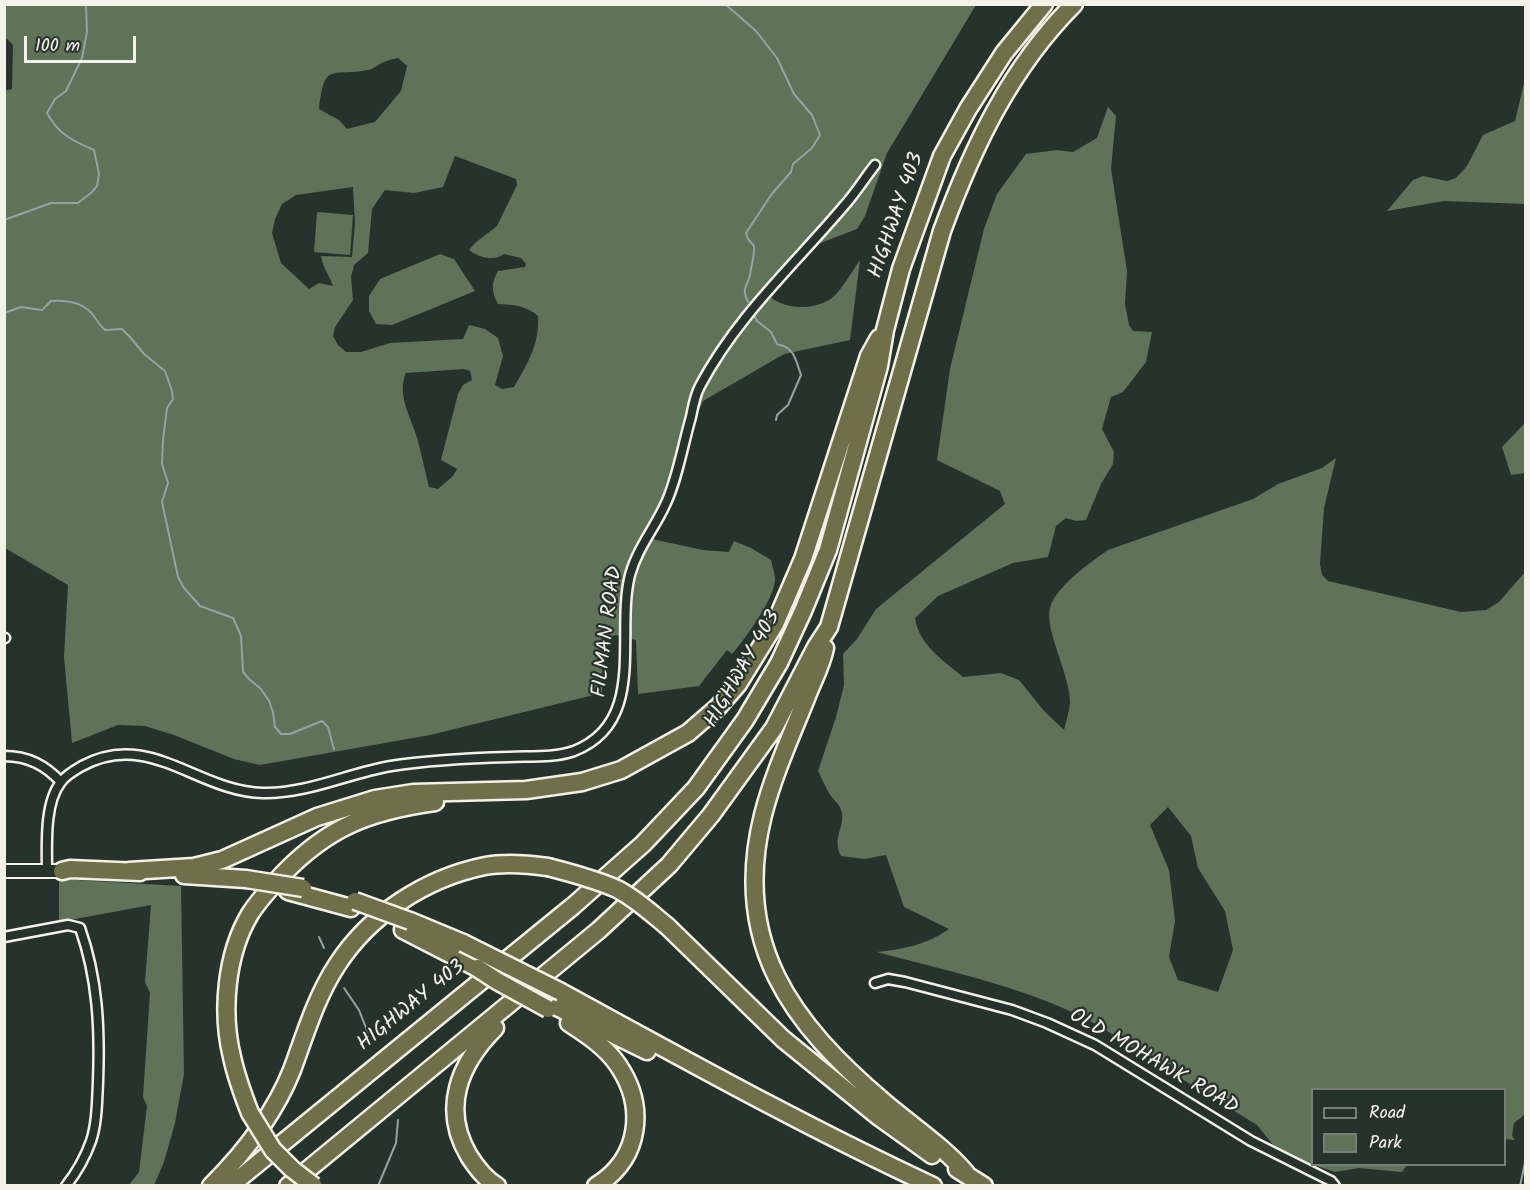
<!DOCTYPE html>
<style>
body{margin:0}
#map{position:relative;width:1530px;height:1190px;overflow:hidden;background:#26332d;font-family:Kalam,sans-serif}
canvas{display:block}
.frame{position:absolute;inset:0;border:6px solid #f4f1e8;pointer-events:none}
.legend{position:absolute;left:1311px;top:1088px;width:195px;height:78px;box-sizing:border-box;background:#26332d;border:2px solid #787f78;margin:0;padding:8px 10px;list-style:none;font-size:18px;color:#f4f1e8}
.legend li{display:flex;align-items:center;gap:12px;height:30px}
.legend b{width:30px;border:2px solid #787f78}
.scale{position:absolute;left:24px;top:36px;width:112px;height:27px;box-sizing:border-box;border:3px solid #f4f1e8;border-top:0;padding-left:8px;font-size:18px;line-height:21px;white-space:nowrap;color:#f4f1e8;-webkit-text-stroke:4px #26332d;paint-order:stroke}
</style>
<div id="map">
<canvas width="1530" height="1190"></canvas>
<div class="frame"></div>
<ul class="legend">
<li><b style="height:8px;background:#26332d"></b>Road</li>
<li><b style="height:16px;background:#5e7357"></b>Park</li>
</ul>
<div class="scale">100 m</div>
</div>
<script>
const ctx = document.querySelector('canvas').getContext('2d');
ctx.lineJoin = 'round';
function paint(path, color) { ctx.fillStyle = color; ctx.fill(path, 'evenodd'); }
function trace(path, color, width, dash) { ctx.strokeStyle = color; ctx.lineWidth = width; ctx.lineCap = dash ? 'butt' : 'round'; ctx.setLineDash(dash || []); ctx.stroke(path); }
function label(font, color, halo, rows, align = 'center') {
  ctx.font = font + ' Kalam,sans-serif'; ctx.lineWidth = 4.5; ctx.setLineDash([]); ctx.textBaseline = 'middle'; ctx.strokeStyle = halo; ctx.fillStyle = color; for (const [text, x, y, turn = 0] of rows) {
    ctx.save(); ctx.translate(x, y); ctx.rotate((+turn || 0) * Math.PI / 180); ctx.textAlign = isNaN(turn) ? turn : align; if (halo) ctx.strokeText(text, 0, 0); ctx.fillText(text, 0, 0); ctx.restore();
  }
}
paint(new Path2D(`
 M5,5H976L887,153L865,216L857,229L805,249L764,291C779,310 812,312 832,298C841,291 853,270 860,260L850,340L784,354L703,401L678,460L668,506L647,538L703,550L729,552L734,541L751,548L771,560C772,566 775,573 775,579C775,598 745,639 732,654L727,650L699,686L638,694L636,640L615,635L603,643L602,693L430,735L260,765L234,759L174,735L145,726L118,725L72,743L64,657L68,585L5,548L4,91L12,89L13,45L5,37ZM398,58L407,66L401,91L375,122L347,129L339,120L319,109C325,61 330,77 368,70C374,69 378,64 384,62C388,60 393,59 398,58ZM455,156L516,179L517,185L497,226L475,243L469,250C478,257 494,262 504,254L521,258L526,264L525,267L498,271C491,284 491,291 498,304C514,305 525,305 538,316C540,343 527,365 514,387L502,389L495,385L503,356L498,338L485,329L469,325L463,339L390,343L361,352H346L338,345L333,336L335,327L353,300L351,277L354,265L368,253L372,209L385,190L414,193L443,187ZM353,187L355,224L352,257L321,256C323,268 329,275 333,286L319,283L309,289L281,263L272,233L275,219L282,204L296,195ZM464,369L470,371L472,380L463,385L458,394L441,460L457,469L453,476L438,489L429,487C425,472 422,456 418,441C412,418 396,396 406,373Z
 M1525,79V204L1444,201L1387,211L1413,180L1423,176L1447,181L1456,178L1467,166L1483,135L1515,121Z
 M1108,107L1116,116L1111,169L1127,271L1125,304L1129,325L1133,331L1152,332L1146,362L1123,392L1111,397L1102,429L1114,452L1113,464L1101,484L1086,520L1076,521L1066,518L1056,526L1048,557L1013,563L938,596L915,618C919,645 943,660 963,677L1001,673L1019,680L1044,711L1064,730C1066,722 1069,712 1070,703C1071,677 1044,629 1050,608C1055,587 1091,562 1108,550L1253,499L1278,484L1322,468L1336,458L1324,508L1320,564L1322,575L1328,581L1461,612L1486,610L1499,602L1525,572L1526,1109L1523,1116L1514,1123L1512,1136L1515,1140L1505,1139L1504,1090H1312V1164L1407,1165L1402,1172L1359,1168L1335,1172L1302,1161L1274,1146L1257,1125L1135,1050C1061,993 965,976 877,952C904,949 926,945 949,929L904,907L886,855L864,859L841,856C832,838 844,829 842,813C841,805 833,800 829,793C825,786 822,779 818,771L836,717L844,685L843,654L857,639L876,609L1005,504L1000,491L937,460L950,369L984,229L997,194L1026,154L1057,150L1073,152L1097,138ZM1168,807L1191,836L1198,868L1225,911L1233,950L1218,992L1178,980L1169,957L1175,921L1169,870L1150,825Z
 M317,212L353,215L350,255L314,252Z
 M440,254L454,259L475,291L392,325L376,324L369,311V296L380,279Z
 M1525,423V473L1511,475L1502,447Z
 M59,879L181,886L184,1074L175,1123L164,1162L154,1185H129L139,1172L147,1106L143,1097L150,993L145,982L151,905L59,922Z`), '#5e7357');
trace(new Path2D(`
 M725,4L756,31L777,58L794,94L812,115L820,135L812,148L793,164L791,172L771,195L746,233L748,239L754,246C755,255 751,266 750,275C747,288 741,287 748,302
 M4,220L51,203H78L92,192L97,186L99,174L94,150C73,141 58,134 47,113L55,99L66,91L82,58L87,32L86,4
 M4,313L21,307L42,310L51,301C66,300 83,302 93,315C97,320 99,325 105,330L122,329L130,337L144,354L165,371L172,391L173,399L167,408L163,440L162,464L168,483L162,502L178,577L184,588L200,606L233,618L241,636L243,672L249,679L261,689L269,701L273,712L275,727L281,734H290L322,721L328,727L334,749
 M754,315L757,321L771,332L777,344C795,348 795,358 801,375L788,405L777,415L776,420
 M319,937L324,948
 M344,988L359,1010L368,1033
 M378,1186L396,1143L398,1120
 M1520,1186L1526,1158`), '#93a4a4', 2);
const street = new Path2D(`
 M4,638H5
 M4,756C28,756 45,765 61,782
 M47,871C47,846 44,803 61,782C66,775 75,770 82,766C149,729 198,792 263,793C307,794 349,773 391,766C430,760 470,758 509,757C530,756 554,758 574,751C648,722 615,634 630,575C637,549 654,529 665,505C677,481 683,444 691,417C693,407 695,395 700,386C737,316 794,265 843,207C855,194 864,179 875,165
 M4,937L68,925L80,928C98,979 100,1029 98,1082C97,1102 97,1123 91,1141C85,1158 77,1172 66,1186
 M875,983L888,979L905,982L1012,1010L1047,1023L1095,1045L1251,1141L1331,1181L1335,1186`);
const secondary = new Path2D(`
 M4,871H62`);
const highway = new Path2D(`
 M825,648C822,663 815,677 809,691C793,732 774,772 763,815C731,943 791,1023 884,1102C912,1126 943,1146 966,1173
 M62,871L70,869L140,872
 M129,871L194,867L222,860L317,817L375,799L413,793L526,790L582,782L621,770L688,733L718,707L738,684L775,624L803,559L869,356L879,338
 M184,875L246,879
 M288,891L351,908
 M410,921L463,943
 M667,926L783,1039L879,1117L932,1155
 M403,930L477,968
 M561,992C684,1059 806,1127 933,1186
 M551,1004L647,1051
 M569,1023C586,1034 606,1047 618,1065C646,1106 641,1158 596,1186
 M495,1028C459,1064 441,1109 469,1156C476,1167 485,1179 497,1186
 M250,1113C243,1095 236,1076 232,1057C221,1012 226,954 250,914C259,900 270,888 282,875C328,827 369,811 435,802
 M957,1169L984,1186
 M211,1186C245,1152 274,1115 292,1070C305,1035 316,997 337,965C370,914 426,878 485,866C506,862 527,864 548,867
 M230,1186L573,906L643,844L696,788L745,720L779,663L803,611L828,550L879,366L885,330L901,269L942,156L968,109L1004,53L1044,4
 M288,1186L599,930L669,865L711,815L774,728L816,647L829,627L942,231C973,147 1010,68 1074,4`);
trace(street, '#f4f1e8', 13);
trace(secondary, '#f4f1e8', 16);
trace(highway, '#f4f1e8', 21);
trace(street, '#26332d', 8);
trace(secondary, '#26332d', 12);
trace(highway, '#6f704a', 16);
const highwayBridge = new Path2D(`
 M548,867C571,873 595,879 617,889C635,898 651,913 667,926
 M246,879L303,888
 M355,901L410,921
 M463,943L561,992
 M477,968L497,981L548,1009
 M250,1113L273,1150L292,1169L314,1186`);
trace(highwayBridge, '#f4f1e8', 21, []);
trace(highwayBridge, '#6f704a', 16);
label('21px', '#f4f1e8', '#26332d', [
 ["HIGHWAY 403",898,216,-71],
 ["FILMAN ROAD",609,632,-83],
 ["HIGHWAY 403",744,670,-60],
 ["HIGHWAY 403",412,1007,-39],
 ["OLD MOHAWK ROAD",1153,1063,30]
]);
</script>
